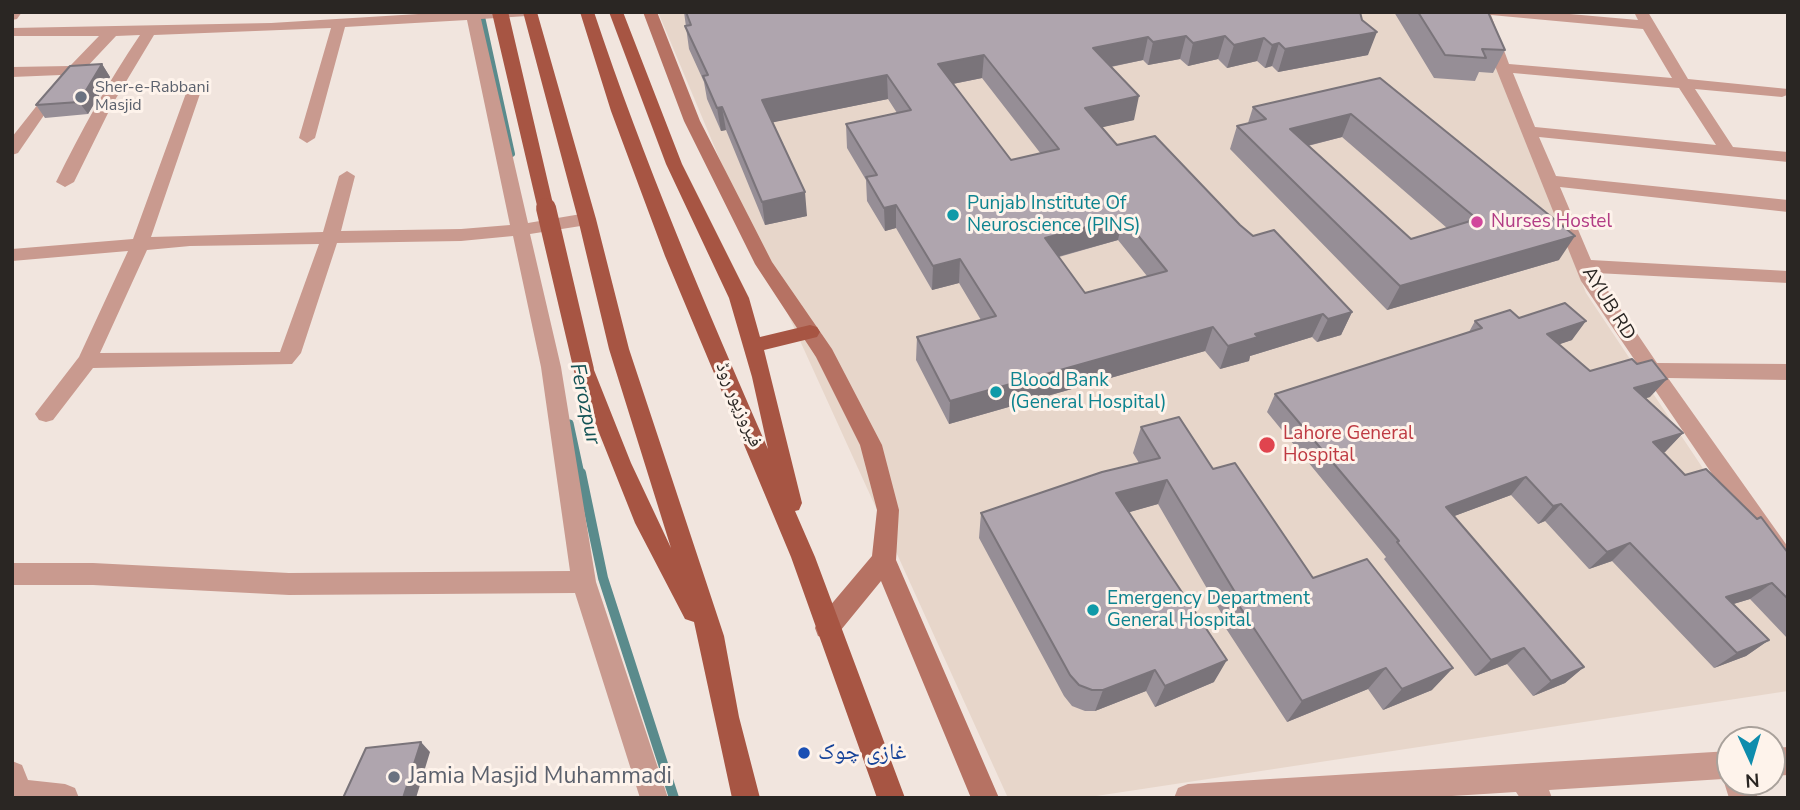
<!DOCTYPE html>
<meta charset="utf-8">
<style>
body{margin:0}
#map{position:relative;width:1800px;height:810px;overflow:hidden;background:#f1e5de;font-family:"Nunito Sans",sans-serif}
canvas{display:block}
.frame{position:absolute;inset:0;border:14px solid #2a2623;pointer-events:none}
.north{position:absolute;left:1716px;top:726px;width:70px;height:70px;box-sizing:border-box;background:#fef3eb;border:2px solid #a9a19b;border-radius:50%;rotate:176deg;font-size:19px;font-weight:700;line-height:28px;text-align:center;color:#2a2623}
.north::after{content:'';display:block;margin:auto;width:24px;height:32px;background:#0e8cad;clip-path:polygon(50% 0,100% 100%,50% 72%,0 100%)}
</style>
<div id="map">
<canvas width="1800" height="810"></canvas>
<div class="frame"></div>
<div class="north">N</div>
</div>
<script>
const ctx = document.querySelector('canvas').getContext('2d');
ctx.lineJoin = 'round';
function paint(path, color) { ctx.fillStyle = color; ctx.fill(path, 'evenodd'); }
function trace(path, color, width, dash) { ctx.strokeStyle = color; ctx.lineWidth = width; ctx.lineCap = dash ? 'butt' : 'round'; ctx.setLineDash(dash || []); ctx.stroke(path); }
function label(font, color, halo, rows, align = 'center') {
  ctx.font = font + ' "Nunito Sans","Noto Naskh Arabic",sans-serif'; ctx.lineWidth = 6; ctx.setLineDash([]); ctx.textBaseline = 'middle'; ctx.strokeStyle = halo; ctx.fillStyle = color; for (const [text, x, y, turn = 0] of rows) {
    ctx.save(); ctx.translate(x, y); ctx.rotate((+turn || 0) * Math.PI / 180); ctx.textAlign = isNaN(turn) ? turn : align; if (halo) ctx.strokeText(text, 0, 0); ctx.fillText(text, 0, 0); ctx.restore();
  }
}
paint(new Path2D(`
 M658,12H1479L1586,293L1788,596V691L1083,798H1008L746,222Z`), '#e7d6ca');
trace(new Path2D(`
 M481,12L512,154`), '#5a8b8c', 6);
trace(new Path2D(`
 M570,423L581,474`), '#5a8b8c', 7);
trace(new Path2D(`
 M581,473L603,578L674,798`), '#5a8b8c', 10);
paint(new Path2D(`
 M12,12H22L17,19L12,20Z
 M451,12H534L527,16L481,19L528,223L587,213L596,219L587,225L530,234L561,367L596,582L668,798H640L575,593L289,595L93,585H12V563H93L289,573L570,571L541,367L513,236L461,241L337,243L301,353L292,364L93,368L53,420L46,422L39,420L35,414L79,357L128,251L12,261V249L133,239L189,85L194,83L202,88L151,237L323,232L339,176L347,171L355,176L341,231L461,229L510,225L467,20L345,27L315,138L307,143L299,138L331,28L154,35L112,105L74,182L65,187L56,182C81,131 108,82 140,35L116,36L51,105L18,153L12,155V137L61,75L12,77V67L70,66L99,36H12V28L271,23ZM319,244L280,352L100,353L147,250L190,246Z
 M1476,12H1547L1638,20L1634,12H1648L1688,79L1788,89L1787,95L1782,97L1695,89L1733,147L1788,152V162L1539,137L1556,176L1788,200V212L1560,187L1591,260L1788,271V283L1596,273L1657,363L1788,364V380L1668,378L1788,547V577L1780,574L1581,281L1487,46ZM1491,15L1643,29L1672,78L1509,64ZM1513,73L1679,88L1716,145L1535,127Z
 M1788,747V775L1772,776V748Z
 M1730,751V782H1751L1758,798H1729L1723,779L1549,790L1552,798H1520L1516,792L1420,798H1174L1178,788L1188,784Z
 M12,761L22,765L28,780L65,784L75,788L79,798H12Z`), '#c99a8f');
paint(new Path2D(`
 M643,12H657L700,121L772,262L832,349L882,445L899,510L896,560L999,798H971L881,581L836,636L827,639L818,636L815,628L818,620L872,556L877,510L860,445L816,357L755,264L684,121Z`), '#b67263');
paint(new Path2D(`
 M523,12H537L596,219L629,349L724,636L739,717L760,798H732L694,622L685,619L635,523L574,370L577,365L584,362L591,365L594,370L631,463L671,548L609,349L578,219Z
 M580,12H594C644,162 705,305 768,449L752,377L729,298L666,164L609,12H623L682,164L749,298L760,337L810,325L817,327L820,332L817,337L764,350L802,503L799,510L795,511L815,557L905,798H877L791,557L665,256L611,111Z`), '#a75543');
trace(new Path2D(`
 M500,12L546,209`), '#a75543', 16);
trace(new Path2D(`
 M546,208L584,370`), '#a75543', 20);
paint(new Path2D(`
 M684,12H1360L1368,55L1278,72L1272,66L1265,68L1257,61L1227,68L1218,59L1188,66L1180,59L1148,65L1143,60L1111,67L1134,120L1102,127L1117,145L1240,225L1352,312L1341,335L1317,342L1312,337L1250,356L1249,361L1220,369L1205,351L949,424L916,360L917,337L981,320L959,283L932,290L896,228L885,231L867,201L866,180L847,148L846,124L897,113L888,99L773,122L807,216L765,225L726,130L721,131L707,99L704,82L689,49ZM982,78L1041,154L1011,160L953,84ZM1118,240L1147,276L1085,293L1059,257Z
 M1394,12H1488L1505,50L1493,73L1479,72L1475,81L1434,78Z
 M102,64L110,77L88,114L45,118L36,105Z
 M1380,78L1559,260L1387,310L1230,149L1237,126L1248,123L1253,107ZM1342,137L1447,228L1411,239L1308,146Z
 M1519,318L1572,340L1559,344L1590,371L1650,397L1646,398L1683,433L1665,452H1662L1685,475L1788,553V639L1750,599L1733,604L1769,640L1746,656L1714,668L1612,561L1589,569L1545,521L1538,524L1511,495L1454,516L1584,667L1565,683L1533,696L1507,664L1475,676L1384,559L1386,557L1267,412L1275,394L1469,332L1475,321Z
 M1141,427L1213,469L1313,578L1432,690L1383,710L1368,689L1287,722L1225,627L1227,623L1158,504L1129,512L1214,682L1155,707L1146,691L1095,711H1085L1072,706L1064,696L979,538L981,513L1139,463L1133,453Z`), '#968e96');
paint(new Path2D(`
 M1377,32L1368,55L1278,72L1285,49Z
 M1186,36L1180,59L1148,65L1153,42Z
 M1225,36L1218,59L1188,66L1193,43Z
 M1148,37L1143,60L1089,71L1093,48Z
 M1264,38L1257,61L1227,68L1234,45Z
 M1279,43L1272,66L1265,68L1272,45Z
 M984,55L982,78L937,87L938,64Z
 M102,64L110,77L88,114L79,102Z
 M887,75L888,99L765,124L762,100Z
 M1139,96L1134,120L1082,132L1085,108Z
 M722,107L726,130L721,131L717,108Z
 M1351,114L1342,137L1282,152L1290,129Z
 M805,192L807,216L765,225L762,202Z
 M896,205V228L885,231L884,208Z
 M1123,217L1118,240L1042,261L1045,238Z
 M1575,236L1559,260L1387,310L1400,286Z
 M960,259L959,283L932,290L933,266Z
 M1352,312L1341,335L1317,342L1328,319Z
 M1323,314L1312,337L1250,356L1249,361L1220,369L1228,346L1255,334Z
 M1586,321L1572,340L1534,353L1547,334Z
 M1213,327L1205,351L949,424L950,401Z
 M1667,379L1650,397L1618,406L1634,388Z
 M1683,433L1665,452L1635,461L1653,442Z
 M1526,477L1511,495L1433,524L1446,507Z
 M1167,480L1158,504L1109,518L1116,493Z
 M1561,504L1545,521L1538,524L1553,506Z
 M1630,543L1612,561L1589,569L1607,552Z
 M1772,583L1750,599L1704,613L1726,597Z
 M1769,640L1746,656L1714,668L1737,653Z
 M1524,648L1507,664L1475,676L1491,660Z
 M1227,660L1214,682L1155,707L1165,686Z
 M1584,667L1565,683L1533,696L1551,681Z
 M1386,668L1368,689L1287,722L1302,701Z
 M1453,668L1432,690L1383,710L1402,689Z
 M1155,670L1146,691L1095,711L1103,690Z
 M421,742L430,752L416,798H403Z`), '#7a747a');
const building = new Path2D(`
 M686,12H1360L1362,20L1377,32L1285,49L1279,43L1272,45L1264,38L1234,45L1225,36L1193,43L1186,36L1153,42L1148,37L1093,48L1139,96L1085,108L1117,145L1155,136L1240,225L1253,236L1274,230L1352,312L1328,319L1323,314L1255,334L1258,337L1228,346L1213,327L950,401L917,337L996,316L960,259L933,266L896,205L884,208L866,177L877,175L846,124L911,110L887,75L762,100L805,192L762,202L722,107L717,108L703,76L708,75L685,26L691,25ZM984,55L1059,149L1011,160L938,64ZM1123,217L1167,271L1085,293L1045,238Z
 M1418,12H1488L1505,50L1482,49L1486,58L1445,55Z
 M102,64L79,102L36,105L70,66Z
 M1380,78L1575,236L1400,286L1237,126L1266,119L1253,107ZM1351,114L1477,219L1411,239L1290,129Z
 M1565,303L1586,321L1547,334L1590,371L1632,359L1637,364L1652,360L1667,379L1634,388L1683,433L1653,442L1685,475L1706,469L1757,519L1761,517L1788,553V599L1772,583L1726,597L1769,640L1737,653L1630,543L1607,552L1561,504L1553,506L1526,477L1446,507L1584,667L1551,681L1524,648L1491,660L1397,542L1399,541L1275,394L1482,328L1475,321L1510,310L1519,318Z
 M1179,417L1213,469L1235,463L1313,578L1367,559L1453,668L1402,689L1386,668L1302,701L1238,604L1241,602L1167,480L1116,493L1227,660L1165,686L1155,670L1103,690H1092L1079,685L1070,675L981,513L1102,472L1160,458L1141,427Z
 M421,742L403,798H343L366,748Z`);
paint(building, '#afa5ae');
trace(building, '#7a747a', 2);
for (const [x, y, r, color] of [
 [81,97,7,"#6b7280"],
 [953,215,7,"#0f9aa8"],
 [1477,222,7,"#d1479c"],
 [996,392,7,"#0f9aa8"],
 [1267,445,9,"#e0444e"],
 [1093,610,7,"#0f9aa8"],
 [804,753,7,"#1a4fb4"],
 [394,777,7,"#6b7280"]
]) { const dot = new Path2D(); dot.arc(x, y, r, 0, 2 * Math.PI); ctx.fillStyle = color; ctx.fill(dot); trace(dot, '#fef3eb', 2.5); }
label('16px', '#5b616d', '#fef3eb', [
 ["Sher-e-Rabbani",95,88],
 ["Masjid",95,106]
], 'left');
label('19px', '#0d838f', '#fef3eb', [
 ["Punjab Institute Of",967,204],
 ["Neuroscience (PINS)",967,226],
 ["Blood Bank",1010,381],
 ["(General Hospital)",1010,403],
 ["Emergency Department",1107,599],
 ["General Hospital",1107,621]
], 'left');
label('19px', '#b23c85', '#fef3eb', [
 ["Nurses Hostel",1491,222]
], 'left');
label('19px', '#2a2623', '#fef3eb', [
 ["AYUB RD",1608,304,58],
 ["فیروزپور روڈ",738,405,67]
]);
label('19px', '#be3a42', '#fef3eb', [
 ["Lahore General",1283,434],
 ["Hospital",1283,456]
], 'left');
label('italic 21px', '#145356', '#fef3eb', [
 ["Ferozpur",584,404,78]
]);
label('23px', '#164399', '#fef3eb', [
 ["غازی چوک",818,753]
], 'left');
label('23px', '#5b616d', '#fef3eb', [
 ["Jamia Masjid Muhammadi",408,777]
], 'left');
</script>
